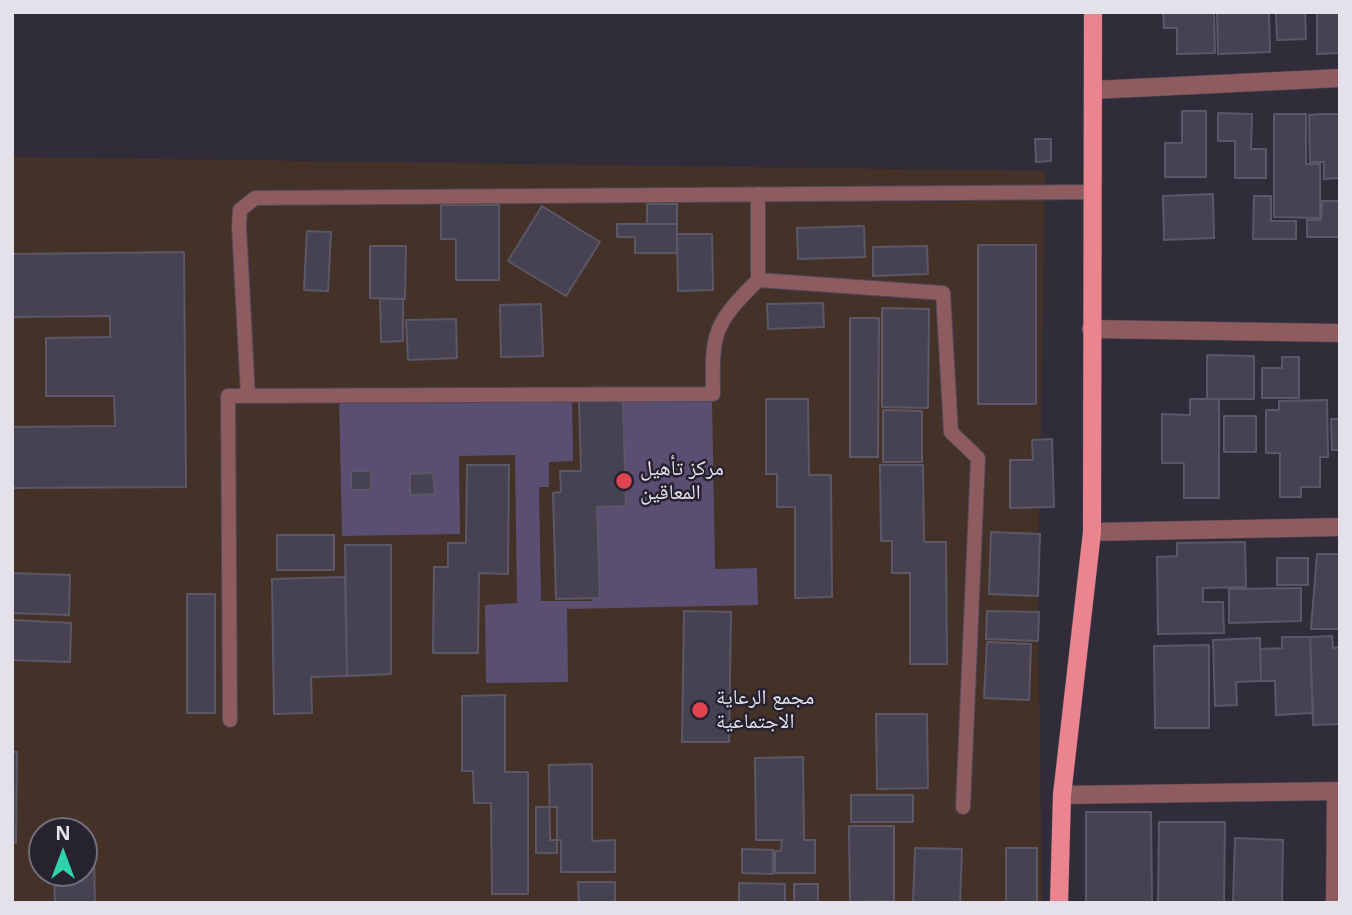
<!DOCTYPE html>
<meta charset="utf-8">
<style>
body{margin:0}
#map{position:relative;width:1352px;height:915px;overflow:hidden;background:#302c3a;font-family:"Noto Sans",sans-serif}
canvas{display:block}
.frame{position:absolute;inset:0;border:14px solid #e4e1eb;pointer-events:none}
.north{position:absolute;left:28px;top:817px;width:70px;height:70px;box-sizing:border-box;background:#262230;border:2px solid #726e7b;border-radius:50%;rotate:0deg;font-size:19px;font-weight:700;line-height:28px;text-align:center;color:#e4e1eb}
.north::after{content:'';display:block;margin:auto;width:24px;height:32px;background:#30d4aa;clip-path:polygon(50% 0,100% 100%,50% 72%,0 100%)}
</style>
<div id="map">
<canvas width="1352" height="915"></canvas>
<div class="frame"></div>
<div class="north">N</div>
</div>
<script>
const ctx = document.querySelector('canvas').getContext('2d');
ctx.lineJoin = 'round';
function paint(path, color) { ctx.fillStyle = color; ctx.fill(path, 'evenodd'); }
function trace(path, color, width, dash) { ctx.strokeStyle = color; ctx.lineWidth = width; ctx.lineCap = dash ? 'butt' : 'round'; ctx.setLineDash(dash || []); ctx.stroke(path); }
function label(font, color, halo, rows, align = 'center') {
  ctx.font = font + ' "Noto Sans","Noto Naskh Arabic",sans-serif'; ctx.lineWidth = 5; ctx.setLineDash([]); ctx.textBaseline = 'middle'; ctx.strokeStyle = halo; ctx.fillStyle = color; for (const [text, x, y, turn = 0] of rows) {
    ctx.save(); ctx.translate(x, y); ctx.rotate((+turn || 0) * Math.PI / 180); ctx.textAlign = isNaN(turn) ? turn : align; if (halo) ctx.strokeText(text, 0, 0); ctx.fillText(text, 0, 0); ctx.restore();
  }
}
paint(new Path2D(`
 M12,157L1045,171L1038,596L1042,903H12ZM42,831H84V873H42Z`), '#443229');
paint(new Path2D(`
 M572,391L573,461L549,462V487H539L541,601H592L591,504L621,401L712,399L715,569L757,568L758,605L567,609L568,682L486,683L485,605L517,603L515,455L459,456L460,534L342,536L339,395Z`), '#5a4f73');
const building = new Path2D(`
 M1163,12H1214L1215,53L1177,54V28H1164Z
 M1217,12H1269L1270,52L1218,54Z
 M1276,12H1305L1306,39L1277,40Z
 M1317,12H1340V53L1317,54Z
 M1182,111H1206V177H1165V143H1182Z
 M1218,113L1252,114L1251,149H1266V178H1235V141H1218Z
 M1274,114H1306V164H1320V218L1274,217Z
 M1322,114H1340V178L1324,179V162H1310L1309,115Z
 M1035,139H1051V161L1036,162Z
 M1213,194L1214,238L1164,240L1163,196Z
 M1254,196H1271V221H1296V239H1253Z
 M1322,201H1340V237H1307V220H1321Z
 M647,204H677V224H647Z
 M441,205H499V280H456V239H441Z
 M542,206L600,242L566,296L508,261Z
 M617,224H677V253H635V237H617Z
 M864,226L865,257L798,259L797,228Z
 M307,231L331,232L328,291L304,290Z
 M677,234H712L713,290L678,291Z
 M978,245H1036V404H978Z
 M370,246H406L405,299L370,298Z
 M927,246L928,274L873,276V247Z
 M184,252L186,487L12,488V427L115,426L114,396H46V338L110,337V316L12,317V254Z
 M380,299H403V341L381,342Z
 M823,303L824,327L768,329L767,304Z
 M541,304L543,356L501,357L500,305Z
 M882,308L929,309L928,408L882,407Z
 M850,318H879L878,457H850Z
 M456,319L457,358L408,360L406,320Z
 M1207,355L1254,356V399H1207Z
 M1282,357H1299V398H1262V368H1282Z
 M623,398L626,506L597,507L600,598L556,599L553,493L561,492L560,471H581L579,400Z
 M766,399H808L809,475H831L832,597L795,598V507H777V474H766Z
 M1190,399H1219V498H1184V463H1162V414L1190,415Z
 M1327,400L1328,457H1320V487H1301V497H1280V453H1266V410H1279V401Z
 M883,410L922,411V462H883Z
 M1224,416H1256V452H1224Z
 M1331,419H1340V450H1332Z
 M1052,439L1054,507L1010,508V460H1033L1032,440Z
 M467,465H509L508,574L479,573L478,653H433L434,567H448V543H466Z
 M880,465H923L924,542H946L947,664H910V573H892V541H881Z
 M351,471H371V490H351Z
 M433,473L435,494L410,495V474Z
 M991,532L1040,534L1038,596L989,594Z
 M277,535H334V570H277Z
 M1245,542L1246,587L1203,588V602H1223L1224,633L1158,634L1157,557L1177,556V543Z
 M345,545H391V674L347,676Z
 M1317,554H1340V629H1311Z
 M1277,558H1308V585H1277Z
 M12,573L70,575L69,615L12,613Z
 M345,577L347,676L311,677L312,713L274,714L272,579Z
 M1301,588V621L1229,623V589Z
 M187,594H215V713H187Z
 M684,611L731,612L729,742H682Z
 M987,611L1039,612L1038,641L986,639Z
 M12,620L71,623L70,662L12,660Z
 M1332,636L1333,648L1340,647V724L1313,725L1310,637Z
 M1282,637H1310L1313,713L1276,715L1275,681H1261L1260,649L1282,648Z
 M1260,638L1261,681L1236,682L1237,705L1215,706L1213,640Z
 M987,642L1031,644L1029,700L984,698Z
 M1209,645V728H1155L1154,646Z
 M505,695V772H528V894H492L491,803H474L473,771H462V696Z
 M876,714H927L928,788L877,789Z
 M12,752H17L16,843H12Z
 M803,757L804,840H815V873H775V851H781L782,840H756L755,758Z
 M592,764V841L615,840V872H561V840H550L549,765Z
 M851,795H913V822H851Z
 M536,807H557V853H536Z
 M1086,812H1151L1152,903H1086Z
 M1159,822H1225L1224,903H1158Z
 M849,826H894V901L850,902Z
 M1235,838L1283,840L1282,903H1233Z
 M915,848L962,849L960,903H913Z
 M1006,848H1037V903H1006Z
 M742,849L773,850V874L742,873Z
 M84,860H94L95,903H55L54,873H84Z
 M578,882H615V903H579Z
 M739,883L785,884V903H739Z
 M794,884H818V903H794Z`);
paint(building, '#464251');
trace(building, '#5b5767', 2);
const service = new Path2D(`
 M758,280V194
 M248,396L239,226L240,210L255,198L1092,192
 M230,720L228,396L713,394C712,332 713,325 758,280L943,293L951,432L978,458L963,807`);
const minor = new Path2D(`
 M1093,90L1340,78
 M1091,329L1340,333
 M1092,532L1340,527
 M1062,795L1340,791
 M1335,903L1336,791`);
const primary = new Path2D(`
 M1059,903L1062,795L1092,532L1093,12`);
trace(service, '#4d4956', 16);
trace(minor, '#4d4956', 19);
trace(primary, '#4d4956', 19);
trace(service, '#8e5b5f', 14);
trace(minor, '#8e5b5f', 18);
trace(primary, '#eb848e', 18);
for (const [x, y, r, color] of [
 [624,481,9,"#e0444e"],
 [700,710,9,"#e0444e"]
]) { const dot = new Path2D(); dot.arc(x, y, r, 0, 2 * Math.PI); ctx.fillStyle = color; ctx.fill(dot); trace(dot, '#262230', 2.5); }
label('21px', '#e4e1eb', '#262230', [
 ["مركز تأهيل",640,469],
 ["المعاقين",640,493],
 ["مجمع الرعاية",716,698],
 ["الاجتماعية",716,722]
], 'left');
</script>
